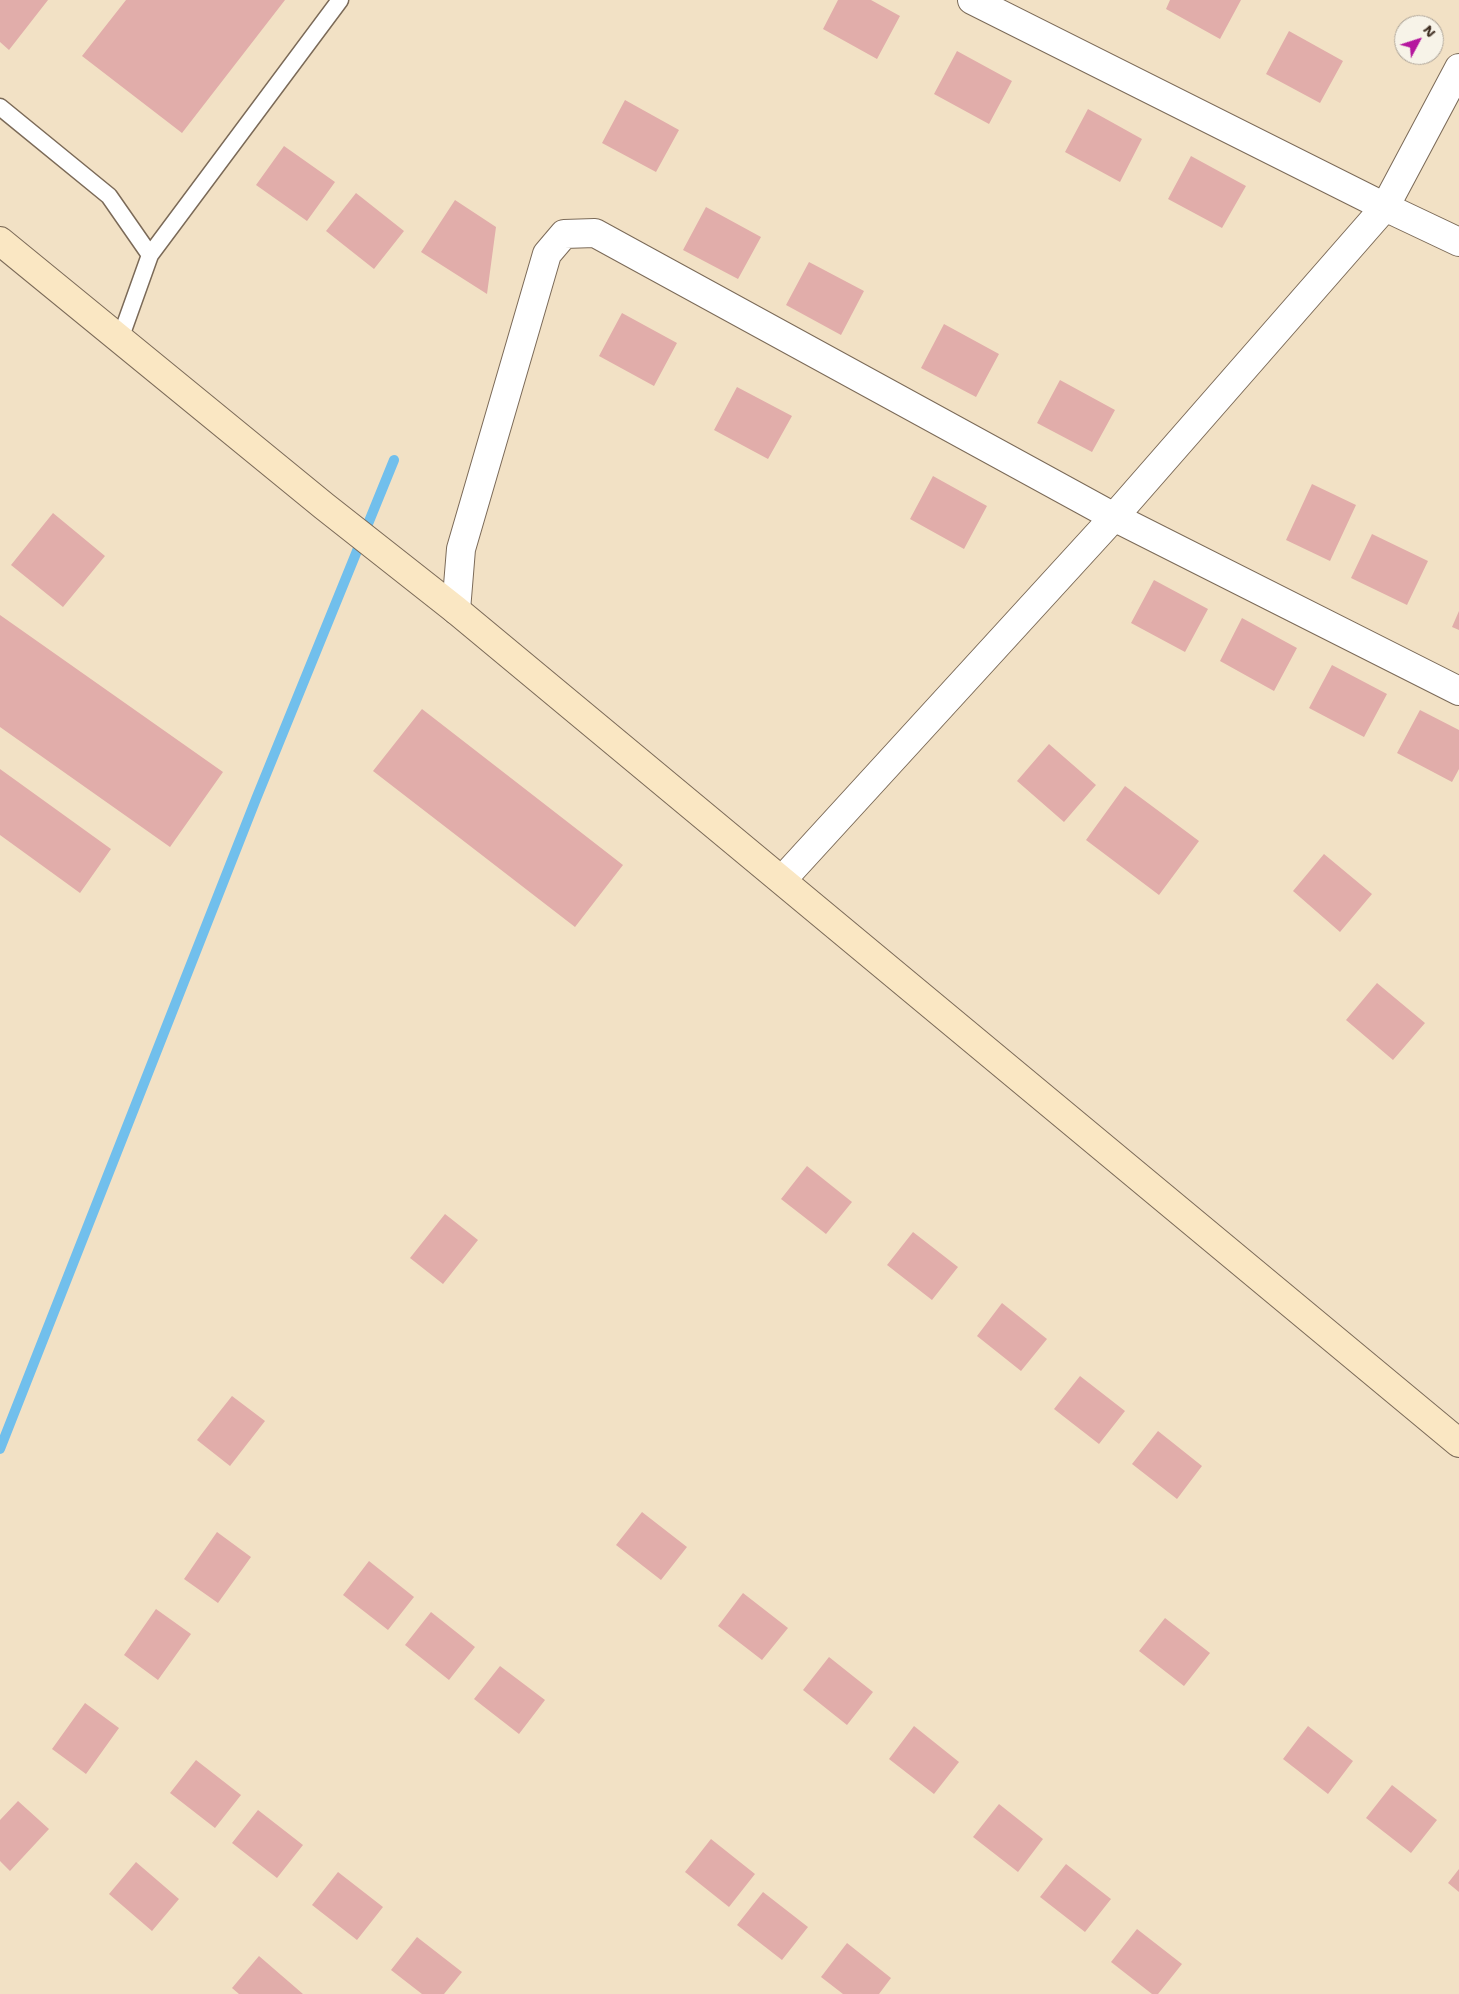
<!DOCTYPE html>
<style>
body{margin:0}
#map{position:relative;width:1459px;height:1994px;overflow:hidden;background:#f2e1c5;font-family:"Shantell Sans",sans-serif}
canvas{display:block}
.north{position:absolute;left:1394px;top:15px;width:50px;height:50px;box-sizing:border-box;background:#f7f3e8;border:1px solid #aca397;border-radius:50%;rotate:50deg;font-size:14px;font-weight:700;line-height:20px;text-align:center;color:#3b2a1e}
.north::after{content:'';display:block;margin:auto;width:18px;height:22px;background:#b5179e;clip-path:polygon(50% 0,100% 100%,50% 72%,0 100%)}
</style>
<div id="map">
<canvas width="1459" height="1994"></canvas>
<div class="north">N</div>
</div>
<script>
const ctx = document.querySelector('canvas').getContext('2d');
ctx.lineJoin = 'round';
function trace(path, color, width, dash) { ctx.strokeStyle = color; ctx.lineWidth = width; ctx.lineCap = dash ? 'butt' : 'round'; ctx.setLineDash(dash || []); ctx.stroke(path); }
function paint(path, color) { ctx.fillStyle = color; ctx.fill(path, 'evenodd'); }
trace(new Path2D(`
 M0,1449L256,799L394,460`), '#71bfec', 10);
paint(new Path2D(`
 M0,0H48L9,50L0,42Z
 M126,0H285L182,133L82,56Z
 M838,0H871L900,16L877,59L823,29Z
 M1170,0H1241L1220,39L1166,9Z
 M1289,31L1343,61L1320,103L1266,74Z
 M957,51L1012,81L989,124L934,94Z
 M625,100L679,130L656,172L602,143Z
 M1088,109L1142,139L1120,182L1065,152Z
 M284,146L335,182L307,221L256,185Z
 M1191,156L1246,186L1222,228L1168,199Z
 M356,193L404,231L374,269L326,231Z
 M455,200L496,227L487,294L421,252Z
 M706,207L761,237L738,279L683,250Z
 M809,262L864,291L841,335L786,305Z
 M622,313L677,343L654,386L599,356Z
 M944,324L999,354L976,397L921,368Z
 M1060,380L1115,410L1092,452L1037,423Z
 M737,387L792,416L768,459L714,430Z
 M933,476L987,506L964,549L910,519Z
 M1312,484L1356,505L1330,561L1286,540Z
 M53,513L105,556L63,607L11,565Z
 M1372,534L1428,561L1407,605L1351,578Z
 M1154,580L1208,609L1185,652L1131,623Z
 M1459,611V630L1452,627Z
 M0,615L223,772L170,847L0,727Z
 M1242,618L1297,648L1274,691L1220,661Z
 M1332,665L1387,694L1364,737L1309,708Z
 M422,709L623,865L575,927L373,771Z
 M1420,710L1459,730V769L1452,782L1397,753Z
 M1049,744L1096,785L1064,822L1017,781Z
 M0,769L111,849L80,893L0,835Z
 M1125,786L1199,841L1159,895L1086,840Z
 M1324,854L1372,894L1340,932L1293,891Z
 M1377,983L1425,1023L1393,1060L1346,1020Z
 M807,1166L852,1202L826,1234L781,1199Z
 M445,1214L478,1240L443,1284L410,1258Z
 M913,1232L958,1267L932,1300L887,1265Z
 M1002,1303L1047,1339L1021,1371L977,1336Z
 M1080,1376L1125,1411L1099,1444L1054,1409Z
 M232,1396L265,1421L230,1466L197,1440Z
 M1158,1431L1202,1466L1177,1499L1132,1464Z
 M642,1512L687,1547L661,1580L616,1545Z
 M217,1532L251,1557L218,1603L184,1579Z
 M369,1561L414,1597L388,1630L343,1595Z
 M743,1593L788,1628L762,1660L718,1626Z
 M156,1609L191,1634L158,1680L124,1655Z
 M431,1612L475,1647L449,1680L405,1645Z
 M1165,1618L1210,1653L1184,1686L1139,1651Z
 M829,1657L873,1692L847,1725L803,1690Z
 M500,1666L545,1700L519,1734L474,1699Z
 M85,1703L119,1728L86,1774L52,1749Z
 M914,1726L959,1762L934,1794L889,1759Z
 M1308,1726L1353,1761L1328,1794L1283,1759Z
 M196,1760L241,1795L215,1828L170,1793Z
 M1392,1785L1437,1820L1411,1853L1366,1818Z
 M18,1801L49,1829L10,1871L0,1861V1820Z
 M999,1804L1043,1839L1018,1872L973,1837Z
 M258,1810L303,1845L277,1878L232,1843Z
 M711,1839L755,1874L729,1907L685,1872Z
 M136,1862L179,1899L152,1931L109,1894Z
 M1066,1864L1111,1899L1085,1932L1040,1897Z
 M1459,1869V1892L1448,1883Z
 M338,1872L383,1907L357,1940L312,1905Z
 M763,1892L808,1927L782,1960L737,1925Z
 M1137,1929L1182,1964L1158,1994H1152L1111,1962Z
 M417,1937L462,1972L444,1994H422L391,1970Z
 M847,1943L891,1978L879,1994H843L821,1977Z
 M259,1956L303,1994H239L232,1988Z`), '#e1adaa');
const service = new Path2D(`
 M0,107L109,196L150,255L120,339
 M150,255L340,0`);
const minor = new Path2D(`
 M972,0L1385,207L1459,242
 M456,610L461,549L547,254L564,234L595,233L1114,517L1459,691
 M782,880L1114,517L1385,207L1459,68`);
const secondary = new Path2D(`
 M0,241L324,506L456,610L1459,1443`);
trace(service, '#7b6a58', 19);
trace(minor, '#7b6a58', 30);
trace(secondary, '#7b6a58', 30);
trace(service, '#fff', 16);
trace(minor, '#fff', 28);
trace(secondary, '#fae7c3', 28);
</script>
